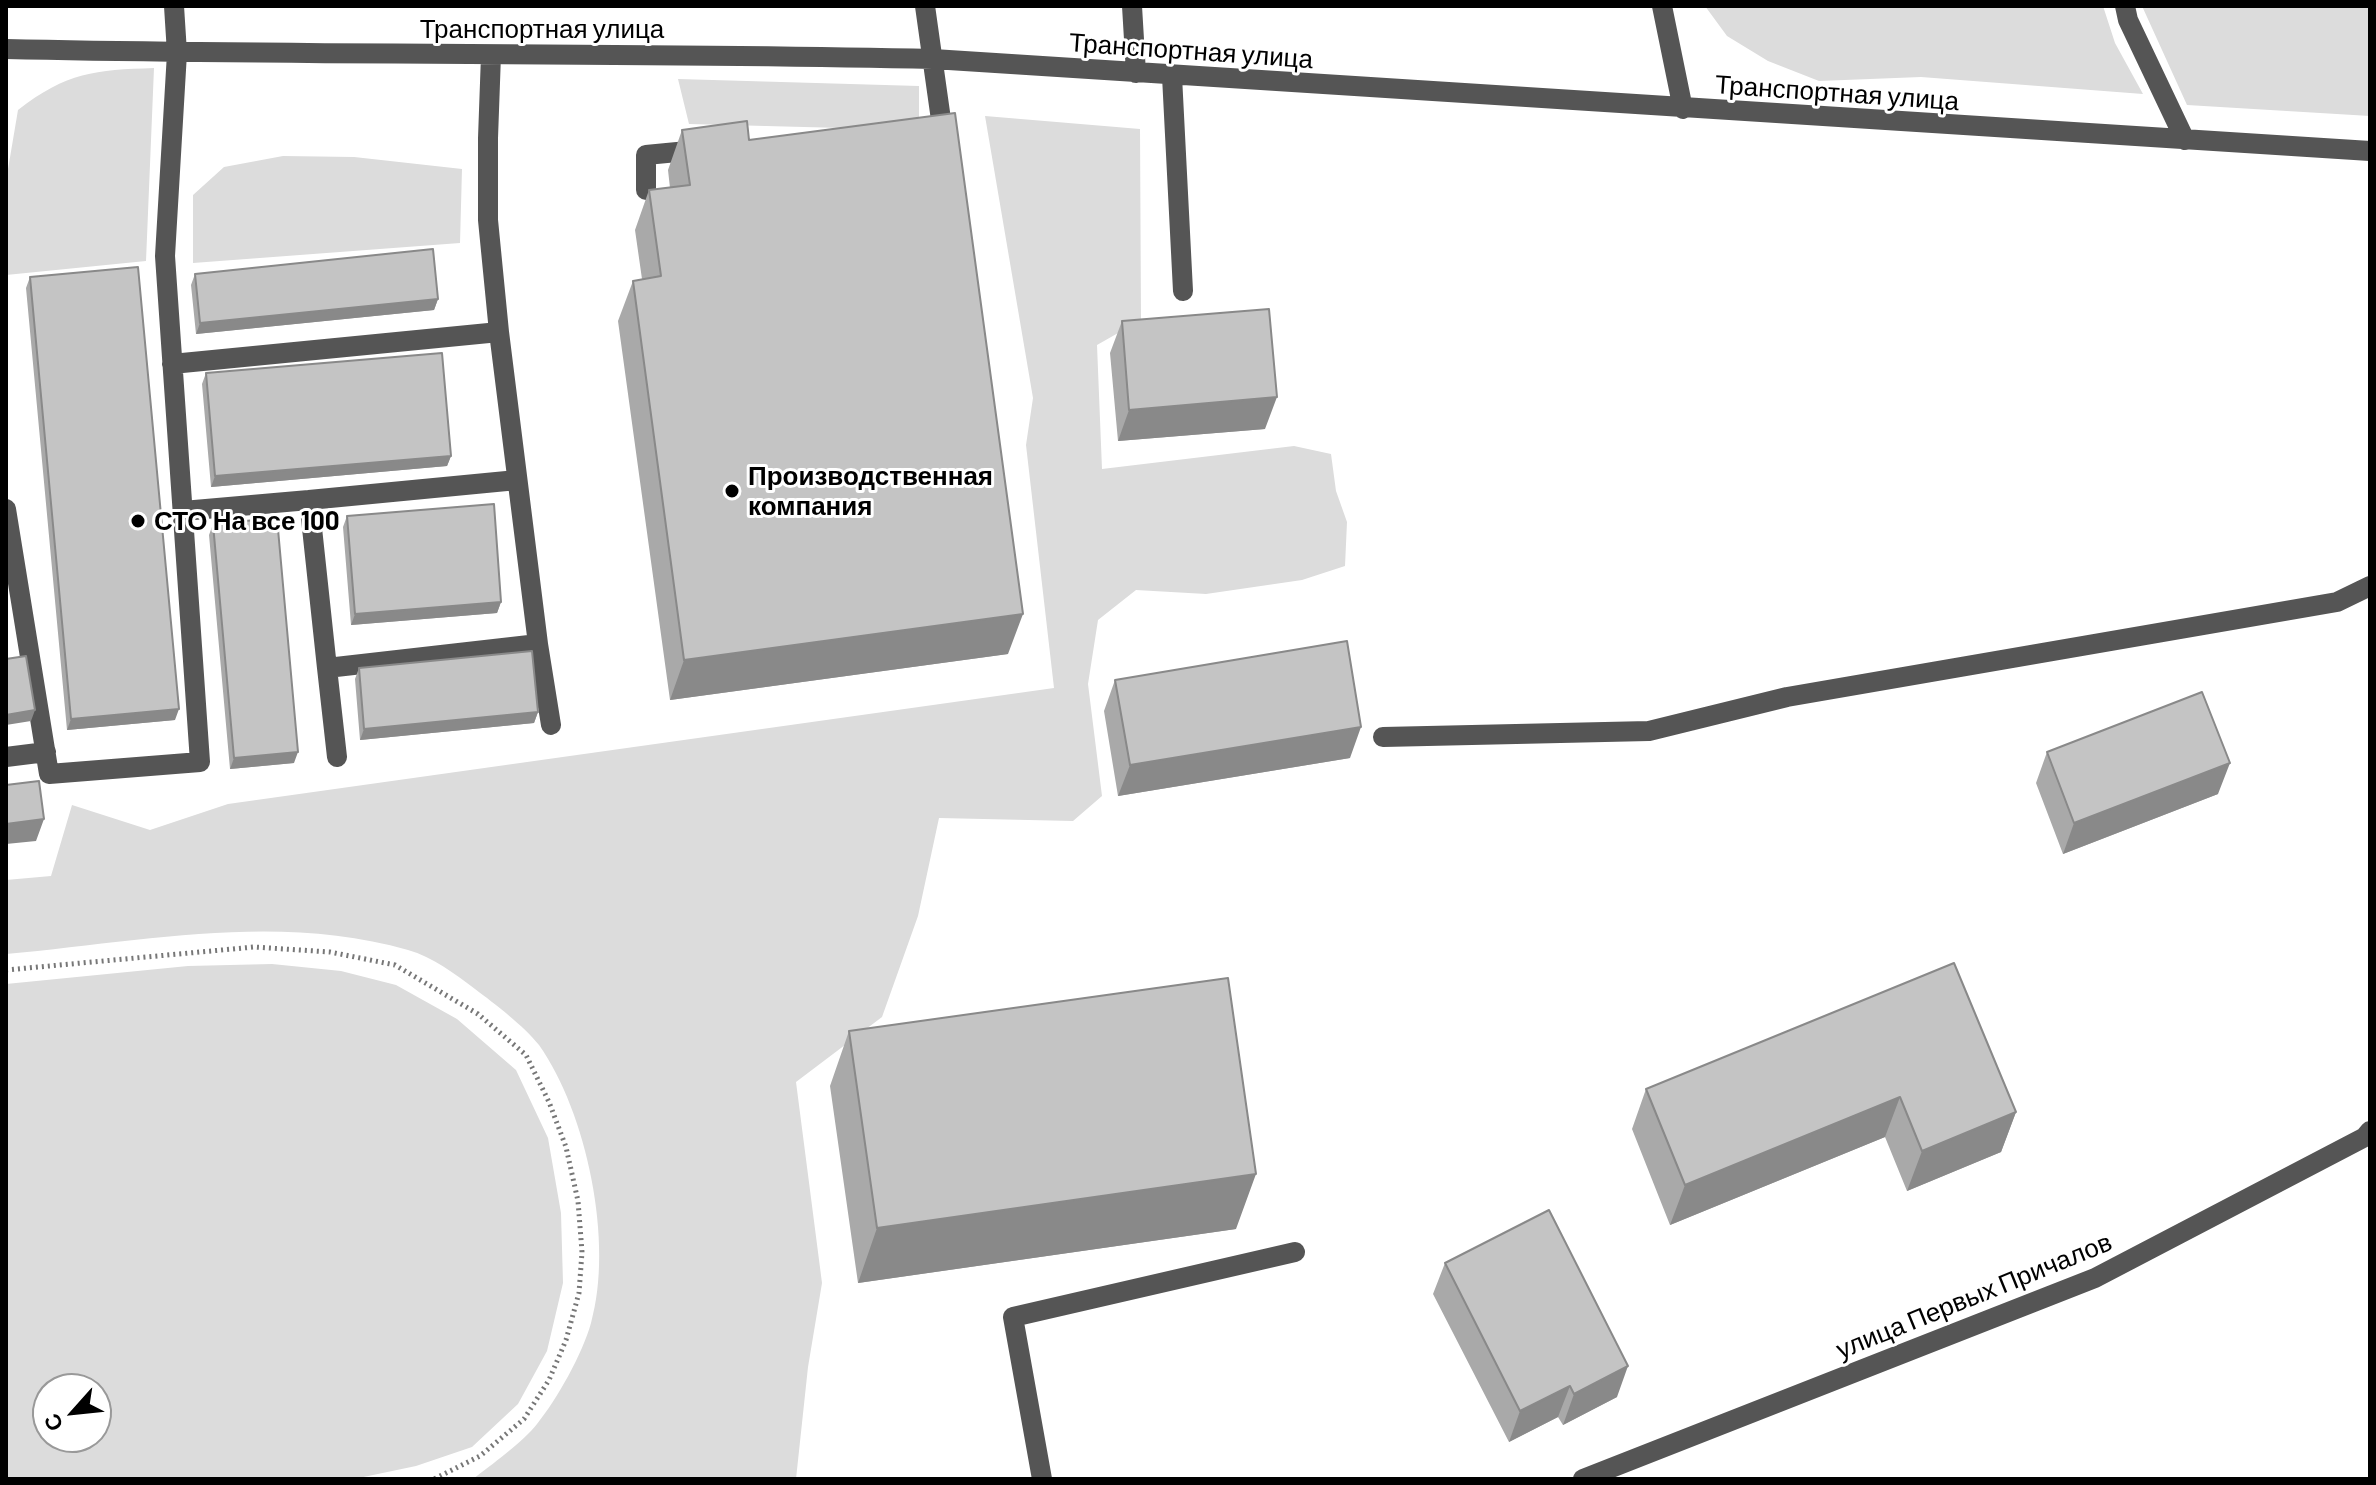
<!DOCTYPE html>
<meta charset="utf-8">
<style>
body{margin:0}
#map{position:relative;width:2376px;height:1485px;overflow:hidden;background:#fff;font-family:Barlow,sans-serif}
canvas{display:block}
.frame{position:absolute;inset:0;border:8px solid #000;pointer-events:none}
.north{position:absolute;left:32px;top:1373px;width:80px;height:80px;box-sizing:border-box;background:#fff;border:2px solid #999;border-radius:50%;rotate:243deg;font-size:22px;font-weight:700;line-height:32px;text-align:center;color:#000}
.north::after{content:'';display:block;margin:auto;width:28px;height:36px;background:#000;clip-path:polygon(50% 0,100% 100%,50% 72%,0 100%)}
</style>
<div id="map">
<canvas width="2376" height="1485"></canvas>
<div class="frame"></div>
<div class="north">С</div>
</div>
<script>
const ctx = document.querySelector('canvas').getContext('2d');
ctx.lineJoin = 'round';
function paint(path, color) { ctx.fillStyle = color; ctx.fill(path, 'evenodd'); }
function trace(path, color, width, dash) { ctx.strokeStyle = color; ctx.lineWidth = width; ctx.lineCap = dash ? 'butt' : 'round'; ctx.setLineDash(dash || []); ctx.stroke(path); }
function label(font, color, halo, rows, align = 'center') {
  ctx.font = font + ' Barlow,sans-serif'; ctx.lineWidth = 6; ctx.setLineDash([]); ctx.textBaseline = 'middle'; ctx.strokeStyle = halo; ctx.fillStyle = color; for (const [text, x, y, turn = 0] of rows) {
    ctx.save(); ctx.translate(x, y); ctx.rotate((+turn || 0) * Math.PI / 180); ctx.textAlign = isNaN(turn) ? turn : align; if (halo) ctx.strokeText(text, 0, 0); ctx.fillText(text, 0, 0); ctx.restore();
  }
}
paint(new Path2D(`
 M1705,6H2103L2115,43L2143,94L1921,77L1819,81L1768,61L1727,36Z
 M2142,6H2370V116L2187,105Z
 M154,68L146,261L6,275V181L18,110C67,72 95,70 154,68Z
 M678,79L919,86V130L689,124Z
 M985,116L1140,129L1141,320L1097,345L1102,469L1294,446L1331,454L1336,491L1347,522L1345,566L1302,580L1206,594L1136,590L1098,620L1088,684L1102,796L1073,821L939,818L918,916L882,1017L796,1082L822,1283L808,1367L796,1479H473C490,1466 524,1441 537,1424C557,1399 582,1355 591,1323C614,1243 587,1113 539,1045C524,1026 495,1004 475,989C455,974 433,957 408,950C278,912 138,942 6,954V880L51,876L72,805L150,830L228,804L1054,688L1026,445L1033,398Z
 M283,156L354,157L462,169L460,243L193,263V195L224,167Z
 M272,964L341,971L396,985L457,1019L516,1070L548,1138L561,1213L563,1283L547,1351L518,1404L472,1447L416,1466L354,1479H6V984L188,966ZM48,1389H96V1437H48Z`), '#dcdcdc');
trace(new Path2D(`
 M6,970L254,947L330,952L395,965L478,1014L526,1055L549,1102L566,1147L578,1201L582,1252L579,1293L566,1340L549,1380L524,1419L480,1456L434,1479`), '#777', 5, [2, 4]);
trace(new Path2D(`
 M925,6L944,141
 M1132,6L1136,73
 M1662,6L1683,109
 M2125,6L2128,20L2185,140
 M6,49C315,56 624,52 933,59L2370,151
 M1172,76L1183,291
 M646,190V155L698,150
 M172,364L499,332
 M309,500L517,480
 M6,509L49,774L200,762L165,256L177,53L174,6
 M183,511L309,500L327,668L538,644L499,332L488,220V138L491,55
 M538,644L551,725
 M327,668L337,757
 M1383,737L1649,731L1787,697L2337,602L2370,586
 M6,757L46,752
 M1042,1479L1013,1317L1295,1252
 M1583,1479L2095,1278L2365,1137L2370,1131`), '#555', 20);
paint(new Path2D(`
 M682,130L749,140L1008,654L670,700L618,321L633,281L642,279L635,230L649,190L670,188L668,170Z
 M195,274L438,299L434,310L196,334L191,285Z
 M30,277L175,720L67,730L26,288Z
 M1122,321L1265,429L1118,441L1110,353Z
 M206,373L451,456L447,466L211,487L202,384Z
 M347,516L501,602L497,613L351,625L343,527Z
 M213,524L294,763L230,769L209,535Z
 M359,668L538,712L534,723L360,740L355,679Z
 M1115,680L1350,758L1118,796L1104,711Z
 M2047,752L2218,794L2063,854L2036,783Z
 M1954,963L2016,1112L2001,1152L1907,1191L1885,1137L1670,1225L1632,1129L1646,1089Z
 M849,1031L1236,1229L858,1283L830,1086Z
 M1445,1263L1617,1397L1563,1425L1558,1417L1509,1442L1433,1294Z`), '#a9a9a9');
paint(new Path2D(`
 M438,299L434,310L196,334L200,323Z
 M1277,397L1265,429L1118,441L1129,410Z
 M451,456L447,466L211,487L215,476Z
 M501,602L497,613L351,625L355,614Z
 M1023,614L1008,654L670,700L684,660Z
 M179,709L175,720L67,730L71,719Z
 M35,710L31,721L6,725V715Z
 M538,712L534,723L360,740L364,729Z
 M1361,727L1350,758L1118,796L1130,765Z
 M298,752L294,763L230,769L234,758Z
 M2230,763L2218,794L2063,854L2074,823Z
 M44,819L36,841L6,844V824Z
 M1900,1097L1885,1137L1670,1225L1685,1185Z
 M2016,1112L2001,1152L1907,1191L1922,1151Z
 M1256,1174L1236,1229L858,1283L877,1228Z
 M1628,1366L1617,1397L1563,1425L1574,1394Z
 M1570,1386L1558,1417L1509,1442L1520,1411Z`), '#898989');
const building = new Path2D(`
 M955,113L1023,614L684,660L633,281L661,276L649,190L690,185L682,130L747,121L749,140Z
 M433,249L438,299L200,323L195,274Z
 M138,267L179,709L71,719L30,277Z
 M1269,309L1277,397L1129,410L1122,321Z
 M442,353L451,456L215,476L206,373Z
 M494,504L501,602L355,614L347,516Z
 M277,518L298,752L234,758L213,524Z
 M1347,641L1361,727L1130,765L1115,680Z
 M532,651L538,712L364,729L359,668Z
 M26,656L35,710L6,715V659Z
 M2202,692L2230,763L2074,823L2047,752Z
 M39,781L44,819L6,824V785Z
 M1954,963L2016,1112L1922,1151L1900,1097L1685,1185L1646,1089Z
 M1228,978L1256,1174L877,1228L849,1031Z
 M1549,1210L1628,1366L1574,1394L1570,1386L1520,1411L1445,1263Z`);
paint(building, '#c4c4c4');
trace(building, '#898989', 2);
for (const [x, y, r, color] of [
 [732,491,8,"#000"],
 [138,521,8,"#000"]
]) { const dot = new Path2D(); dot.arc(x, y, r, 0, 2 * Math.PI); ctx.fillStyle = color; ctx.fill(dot); trace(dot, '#fff', 3); }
label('26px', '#000', '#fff', [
 ["Транспортная улица",542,29],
 ["Транспортная улица",1191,51,4],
 ["Транспортная улица",1837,93,4],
 ["улица Первых Причалов",1974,1296,-22]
]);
label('bold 26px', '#000', '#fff', [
 ["Производственная",748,476],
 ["компания",748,506],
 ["СТО На все 100",154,521]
], 'left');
</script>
